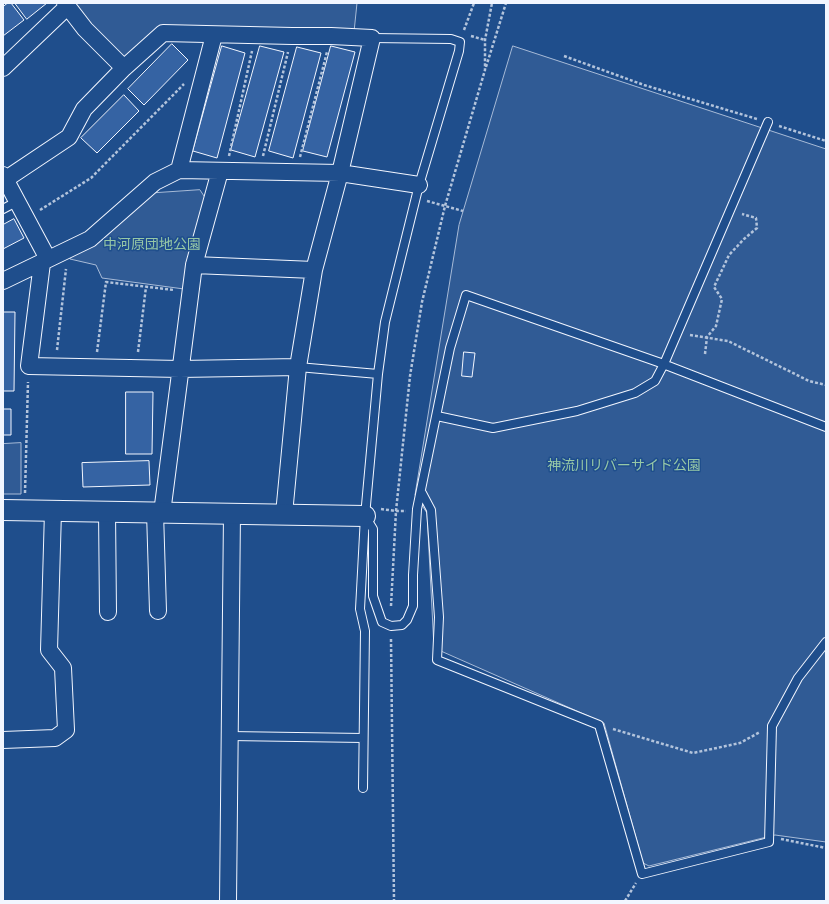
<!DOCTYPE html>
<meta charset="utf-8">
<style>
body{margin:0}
#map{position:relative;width:829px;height:904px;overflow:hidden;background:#1f4e8c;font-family:"Asap Condensed",sans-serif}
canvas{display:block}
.frame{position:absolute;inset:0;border:4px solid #f2f6ff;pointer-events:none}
</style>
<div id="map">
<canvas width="829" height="904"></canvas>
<div class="frame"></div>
</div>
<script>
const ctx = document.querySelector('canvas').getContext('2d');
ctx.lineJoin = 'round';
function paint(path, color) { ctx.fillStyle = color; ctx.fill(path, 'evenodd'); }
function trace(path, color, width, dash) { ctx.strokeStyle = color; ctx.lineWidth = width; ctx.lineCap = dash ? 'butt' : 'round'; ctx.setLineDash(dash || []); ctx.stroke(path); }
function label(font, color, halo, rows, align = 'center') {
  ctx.font = font + ' "Asap Condensed","Noto Sans JP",sans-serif'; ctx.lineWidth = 3; ctx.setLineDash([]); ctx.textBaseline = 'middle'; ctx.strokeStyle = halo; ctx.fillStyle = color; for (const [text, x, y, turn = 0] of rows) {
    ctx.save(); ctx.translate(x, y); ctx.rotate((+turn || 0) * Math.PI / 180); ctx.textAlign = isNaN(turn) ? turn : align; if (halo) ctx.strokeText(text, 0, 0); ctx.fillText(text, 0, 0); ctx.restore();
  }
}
const built = new Path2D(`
 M72,3H357L354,32L161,26L124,60Z
 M513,46L826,149V842L775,835L649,866L643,863L604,723L434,648L427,513L415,495L459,225Z
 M200,190L206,199L184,289L102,278L96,265L70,259V256L154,193Z
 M21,443V494H3V444Z`);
paint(built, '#305b95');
trace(built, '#a8bbd7', 1);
const building = new Path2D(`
 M8,3H11L24,20L3,36V7Z
 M15,3H47L27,19Z
 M172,44L188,60L144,105L128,89Z
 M222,46L245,53L217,158L193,151Z
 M260,46L284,52L255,157L231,150Z
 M331,46L355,52L327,157L303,151Z
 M297,47L321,53L293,158L269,151Z
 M124,95L139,111L97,153L81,138Z
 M14,219L24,238L3,249V225Z
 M3,312H15L14,391H3Z
 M464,352L475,353L472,377L462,376Z
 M126,392H153L152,454H126Z
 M3,409H11V435H3Z
 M149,461L150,485L83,487L82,463Z`);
paint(building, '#3563a3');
trace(building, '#f2f6ff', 1);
const service = new Path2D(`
 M3,209L18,201
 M298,367L378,374
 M437,416L493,428L577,411L635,393L655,381L664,364L768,122
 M422,493L431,510L439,617L437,660L599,725L642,874L769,842L772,726L798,678L826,642
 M365,516L373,529V596L382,622L391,626L402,625L407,620L413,606V575L417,509L450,348L466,295L658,362L826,427
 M230,736L363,738
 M363,788L365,631L360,609L365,516L378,374L385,322L419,185L459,51L460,42L451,39L372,38`);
const minor = new Path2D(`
 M65,3L85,29L124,68
 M3,68L67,7
 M179,170L214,35
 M3,175L48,259
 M3,181L69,137L84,109L124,68L163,33L292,36H331L372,38L340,173L314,270L298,367L284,514
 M42,263L29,366L180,369L298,367
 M194,265L314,270
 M3,281L90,239L155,182L179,170L340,173L419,185
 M107,511L108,612
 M155,512L158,611
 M162,513L194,265L220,171
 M3,740L55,738L66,730L63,668L49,650L53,511
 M228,901L232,513`);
const tertiary = new Path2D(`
 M3,510L365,516`);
trace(service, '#f2f6ff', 10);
trace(minor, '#f2f6ff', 18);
trace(tertiary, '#f2f6ff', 22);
trace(new Path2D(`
 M464,30L474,3
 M471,36L485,40
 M564,56L644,85L757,119
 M486,67L506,3
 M779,126L826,141
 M229,156L252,51
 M263,156L288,52
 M300,157L327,52
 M427,201L463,211
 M40,210L91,178L184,84
 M690,335L728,341L795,374L809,381L826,385
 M57,350L66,269
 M97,352L106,282L174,290
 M138,352L146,287
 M705,354L707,337L716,326L722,299L714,287L729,255L744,239L757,228L756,218L742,214
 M25,493L28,382
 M381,509L396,511H406
 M391,606L396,511L410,376L422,302L445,206L485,70V40L492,3
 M391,639L394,901
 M613,729L693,753L740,743L760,732
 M781,839L826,848
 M625,901L636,883`), '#b3c4dc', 2.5, [3, 2]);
trace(service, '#1f4e8c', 8);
trace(minor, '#1f4e8c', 16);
trace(tertiary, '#1f4e8c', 20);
label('14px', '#97c8a6', '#1f4e8c', [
 ["中河原団地公園",152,245],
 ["神流川リバーサイド公園",624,466]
]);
</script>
